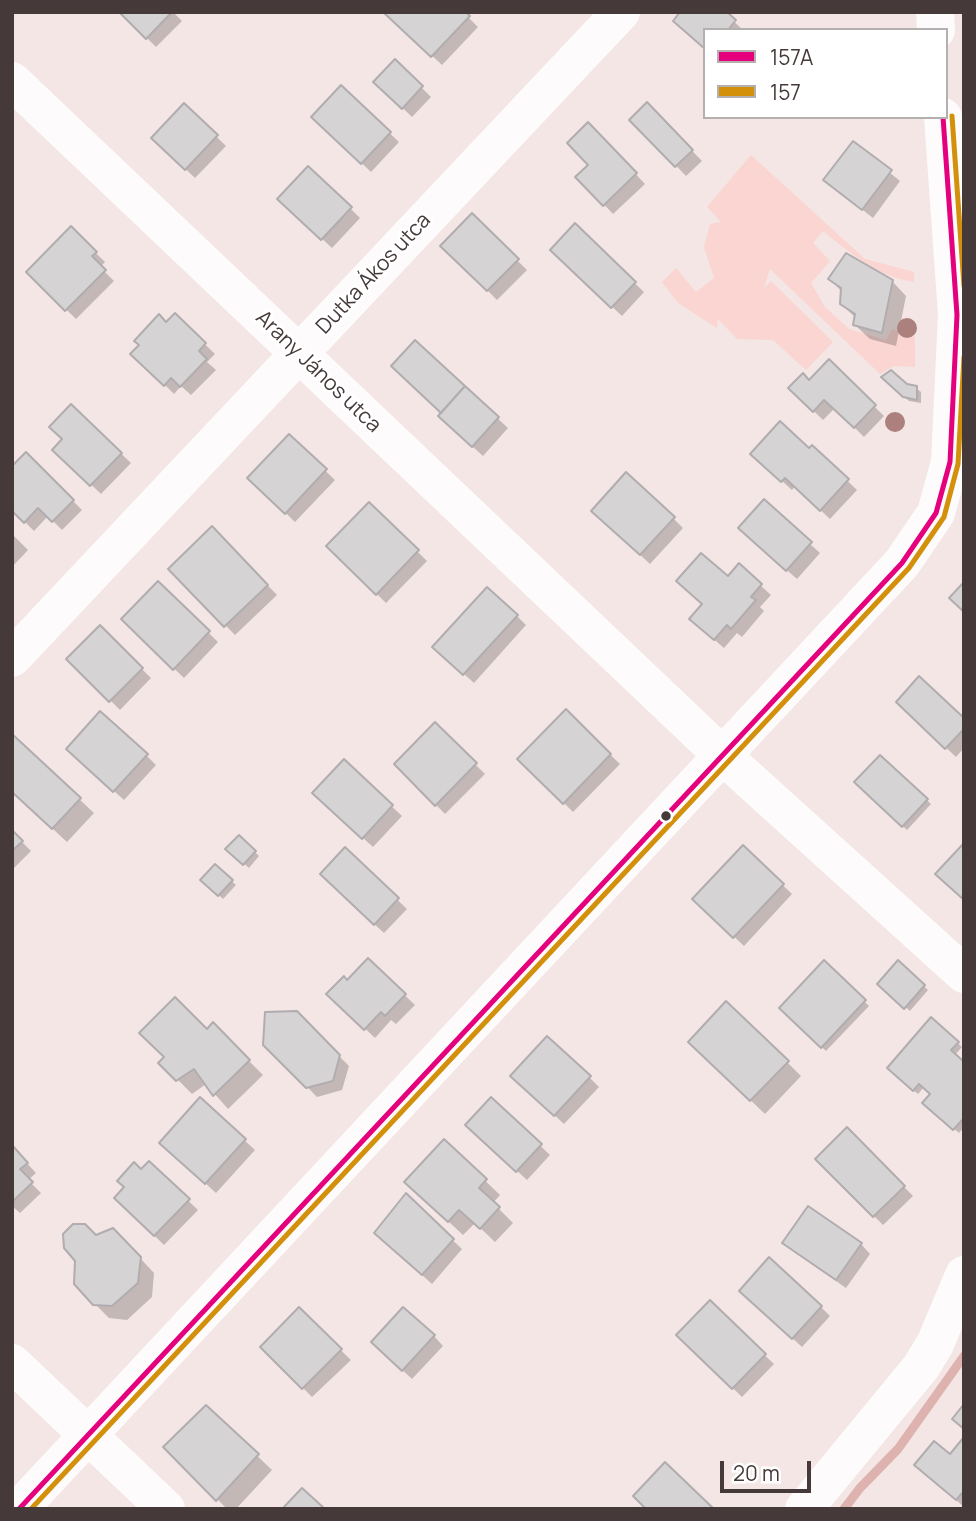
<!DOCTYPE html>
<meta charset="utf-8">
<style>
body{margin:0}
#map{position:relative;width:976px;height:1521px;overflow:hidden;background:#f4e6e4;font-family:Manrope,sans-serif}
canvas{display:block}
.frame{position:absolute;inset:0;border:14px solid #453a39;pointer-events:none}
.legend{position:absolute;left:703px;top:28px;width:245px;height:91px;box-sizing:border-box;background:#fff;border:2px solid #b5b0b0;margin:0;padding:9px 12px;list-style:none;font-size:21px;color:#453a39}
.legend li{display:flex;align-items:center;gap:14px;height:35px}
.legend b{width:35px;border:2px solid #b5b0b0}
.scale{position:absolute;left:720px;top:1461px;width:91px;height:32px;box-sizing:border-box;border:4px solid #453a39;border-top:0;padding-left:9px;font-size:21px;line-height:24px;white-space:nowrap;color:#453a39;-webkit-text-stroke:5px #fff;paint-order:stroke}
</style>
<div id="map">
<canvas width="976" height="1521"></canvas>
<div class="frame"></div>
<ul class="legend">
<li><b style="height:9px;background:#e5007d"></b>157A</li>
<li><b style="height:9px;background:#d3900b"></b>157</li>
</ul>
<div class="scale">20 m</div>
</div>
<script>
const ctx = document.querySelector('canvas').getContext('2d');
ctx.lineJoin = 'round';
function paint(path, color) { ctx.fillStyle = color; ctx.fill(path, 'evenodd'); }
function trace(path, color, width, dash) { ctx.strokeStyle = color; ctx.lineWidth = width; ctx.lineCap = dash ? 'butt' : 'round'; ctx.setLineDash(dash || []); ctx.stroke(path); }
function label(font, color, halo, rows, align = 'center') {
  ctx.font = font + ' Manrope,sans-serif'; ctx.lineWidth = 6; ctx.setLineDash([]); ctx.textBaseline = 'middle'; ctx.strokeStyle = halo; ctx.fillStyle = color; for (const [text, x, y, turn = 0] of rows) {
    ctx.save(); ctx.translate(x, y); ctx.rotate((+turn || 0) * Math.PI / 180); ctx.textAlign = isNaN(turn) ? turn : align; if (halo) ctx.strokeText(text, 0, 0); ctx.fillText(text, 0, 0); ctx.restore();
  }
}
paint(new Path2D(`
 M751,155L865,259L914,272V282C878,277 850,253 823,231L813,243L830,261L811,283L825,307L849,329L886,340L892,329L915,337V367L894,366L880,374L770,269L764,288L771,281L833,342L806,370L773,340L737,339L718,319L717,328L678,303L662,282L676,268L696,292L714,278L704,247L710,224L721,222L707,207Z`), '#fad5d1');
paint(new Path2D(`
 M121,12H173L182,21L156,47Z
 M386,12H463L478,27L442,65Z
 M724,12L743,30H705Z
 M395,61L431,97L412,117L376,82Z
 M341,87L399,142L371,172L313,116Z
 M184,105L226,146L195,178L153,138Z
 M647,105L702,161L686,176L632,120Z
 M588,124L645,184L613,214L578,177L590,165Z
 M853,143L900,181L873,218L825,180Z
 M289,208H350L360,218L332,248Z
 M472,216L527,270L497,300L443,246Z
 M575,226L644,292L622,316L552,250Z
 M71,229L105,262L100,267L114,281L76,319L28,272Z
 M830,279L892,281L906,296L896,346L870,339L855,325L856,318L841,304L842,292Z
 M175,315L215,354L207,362L216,370L191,395L181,386L174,394L133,353Z
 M415,342L508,428L483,456L450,426Z
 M829,362L884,416L864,437L835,408L823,420L790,388L809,382Z
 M884,377L916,388L921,392V403L909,401Z
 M71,406L131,463L101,494L55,450L65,439Z
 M289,436L335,480L295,522L250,478Z
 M812,447L857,490L830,519L795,486L792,490L762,463L809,450Z
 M26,454L82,510L62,530L48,516L34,531L12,509Z
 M764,502L820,553L797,579L750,538Z
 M369,504L427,561L386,603L328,546Z
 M673,518L683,528L650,564L603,520Z
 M212,528L277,595L235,635L170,569Z
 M12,534L28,550L12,567Z
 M739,566L771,595L760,607L764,611L742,637L737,633L724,648L701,628L728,579Z
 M158,583L218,642L184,678L123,619Z
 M517,616L526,625L474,683L444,656Z
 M100,628L151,678L120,710L69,659Z
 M566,712L620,764L573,812L520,759Z
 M908,712L964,720V748L956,757Z
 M435,725L485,774L445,814L396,764Z
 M12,736L94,813L67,842L12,791Z
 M146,755L156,765L124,800L77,758Z
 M880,757L931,804L907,830L857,782Z
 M344,762L402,816L373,847L324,803Z
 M12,832L31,851L13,869L12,868Z
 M239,837L259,856L249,868L228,849Z
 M743,847L792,894L744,946L694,899Z
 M345,850L407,909L384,933L331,884Z
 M215,866L236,885L223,899L203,880Z
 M368,960L415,1005L396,1024L391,1020L375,1038L329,994L347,982Z
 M824,963L869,1006L826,1051L781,1008Z
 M899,963L928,990L910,1011L879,984Z
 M296,1013L349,1066L342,1090L317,1097L265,1044Z
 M931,1019L962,1047L954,1056L964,1061V1127L959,1133L929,1107L932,1095L924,1087L918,1094L893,1073Z
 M213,1025L263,1075L228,1109L206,1084L192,1094L161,1063Z
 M690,1042L787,1062L801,1076L765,1114Z
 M589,1077L599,1087L564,1124L522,1085Z
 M491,1099L550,1155L527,1180L477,1134Z
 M200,1100L255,1150L216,1193L171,1152Z
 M847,1129L913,1196L883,1225L817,1159Z
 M444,1141L500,1195L493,1203L513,1223L495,1242L475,1223L463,1235L421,1196Z
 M12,1147L36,1173L28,1180L41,1193L20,1213L12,1206Z
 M149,1163L198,1210L164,1245L116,1198Z
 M406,1196L462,1249L432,1284L386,1243Z
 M96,1237L127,1244L154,1273L152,1297L127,1320L109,1318L94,1303Z
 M784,1242L861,1244L870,1254L846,1288L794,1252Z
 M751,1300L821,1307L830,1316L802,1347Z
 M710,1303L774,1364L742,1397L678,1335Z
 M299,1310L351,1360L312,1397L262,1347Z
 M434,1336L443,1346L412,1379L382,1351Z
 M206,1407L272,1470L236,1509H227L166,1447Z
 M964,1440V1507L916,1465L950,1456Z`), '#0003');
trace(new Path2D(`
 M844,1509L860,1488L898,1449L964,1356`), '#deb3af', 9);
const building = new Path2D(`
 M119,12H172L146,39Z
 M383,12H466L470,16L431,57Z
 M680,12H727L736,20L728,30H705V49L673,21Z
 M395,59L423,86L402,109L373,82Z
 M341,85L391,132L361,164L311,117Z
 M647,102L693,150L675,167L629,120Z
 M184,103L218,135L185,170L151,138Z
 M588,122L637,173L603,206L575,177L588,165L567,143Z
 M853,141L892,170L862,210L823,180Z
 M308,166L352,207L321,240L277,199Z
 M472,213L519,259L487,291L440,246Z
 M575,223L636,282L611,308L550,250Z
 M71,226L97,252L92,256L106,270L65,311L26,272Z
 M846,253L893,280L882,333L853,325L855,314L840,304L841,288L828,279Z
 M175,313L206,343L199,351L207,359L180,387L171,378L164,386L130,354L139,345L134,341L159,314L166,322Z
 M415,340L465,386L441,413L391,366Z
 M829,359L876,405L854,428L824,400L813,412L788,388L803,373L809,380Z
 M891,370L907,384L917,386V400L903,397L881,377Z
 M465,386L499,417L472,447L438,416Z
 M71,404L122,453L90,486L52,450L62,439L49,427Z
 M780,421L809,448L812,445L849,479L820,511L785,478L781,482L750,454Z
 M289,434L327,469L285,514L247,478Z
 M26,452L74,500L52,522L38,508L24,523L12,511V466Z
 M626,472L675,517L640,555L591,511Z
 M764,499L812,542L786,571L738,528Z
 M369,502L419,550L376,595L326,546Z
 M212,526L268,585L224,627L168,569Z
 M701,553L728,576L739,563L762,584L751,597L756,600L731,629L727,625L714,640L689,619L702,604L676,581Z
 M158,581L210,631L173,670L121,619Z
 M964,582V612L949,598Z
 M487,587L518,615L463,675L432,647Z
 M100,625L143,668L109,702L66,659Z
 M919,676L964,718V729L945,749L896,702Z
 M566,709L611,754L563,804L517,759Z
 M100,711L148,754L113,792L66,749Z
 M435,722L477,763L435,806L394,764Z
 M12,734L81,798L52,829L12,792Z
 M880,755L928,799L902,827L854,782Z
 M344,759L393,805L362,839L312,793Z
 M12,830L23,841L12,851Z
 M239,835L256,851L243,865L225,849Z
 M964,843V900L935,874Z
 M743,845L784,884L733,938L692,899Z
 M345,847L399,898L374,925L320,874Z
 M215,864L233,880L218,896L200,880Z
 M368,958L406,994L385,1016L381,1012L364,1030L326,994L344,976L347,980Z
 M824,960L866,1000L821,1048L779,1008Z
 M898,960L925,985L904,1009L877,984Z
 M175,997L207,1029L213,1022L250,1060L213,1096L194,1069L176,1081L158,1063L164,1057L139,1033Z
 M726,1001L789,1061L750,1101L688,1042Z
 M297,1011L340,1055L333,1081L306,1088L263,1045L265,1012Z
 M931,1017L959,1042L951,1050L962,1060L964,1059V1118L953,1130L922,1103L930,1094L919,1084L913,1091L887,1068Z
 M547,1036L591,1076L554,1116L510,1076Z
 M200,1097L246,1139L205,1184L159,1143Z
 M491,1097L542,1144L516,1172L465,1125Z
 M847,1127L905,1186L873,1217L815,1159Z
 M444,1139L487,1179L479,1188L500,1207L480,1229L459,1210L448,1222L404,1182Z
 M12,1145L28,1163L20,1169L33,1182L12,1202Z
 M149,1161L190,1199L154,1236L114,1198L124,1187L117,1181L134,1162L141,1169Z
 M406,1193L454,1239L422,1275L374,1233Z
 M808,1206L862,1243L836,1280L782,1243Z
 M73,1224H85L96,1235L113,1228L141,1257L138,1283L112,1306L93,1305L74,1284L75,1261L64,1248L63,1234Z
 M769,1257L822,1306L792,1339L739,1291Z
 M710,1300L766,1354L732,1389L676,1335Z
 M299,1307L342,1349L302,1389L260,1347Z
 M403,1307L435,1335L402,1371L371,1342Z
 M964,1404V1429L952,1419Z
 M206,1405L259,1454L216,1501L163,1447Z
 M964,1437V1491L956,1500L914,1465L934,1441L950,1454Z
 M665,1462L714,1509H646L633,1496Z
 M302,1488L325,1509H282Z`);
paint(building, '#d6d3d5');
trace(building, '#b0acaf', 2);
trace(new Path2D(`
 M935,12L936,30
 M12,81L723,756L964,974
 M12,658L621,12
 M12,1363L166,1509
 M19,1509L902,563L936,513L950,462L957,315L943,117
 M804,1509L921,1367L935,1344L964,1275`), '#fdfbfb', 38);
trace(new Path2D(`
 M19,1509L902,563L936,513L950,462L957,315L943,117`), '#e5007d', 5);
trace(new Path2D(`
 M952,116L964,286
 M31,1509L909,568L944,517L958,464L964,357`), '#d3900b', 5);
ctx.fillStyle = '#ab807d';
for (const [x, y] of [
 [907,328],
 [895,422]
]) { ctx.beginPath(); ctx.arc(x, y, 10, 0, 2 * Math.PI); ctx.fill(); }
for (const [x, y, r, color] of [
 [666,816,6,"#453a39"]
]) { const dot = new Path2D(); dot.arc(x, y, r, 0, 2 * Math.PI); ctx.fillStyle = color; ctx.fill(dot); trace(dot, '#fff', 2.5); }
label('21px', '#453a39', '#fff', [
 ["Dutka Ákos utca",374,274,-47],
 ["Arany János utca",318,372,44]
]);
</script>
